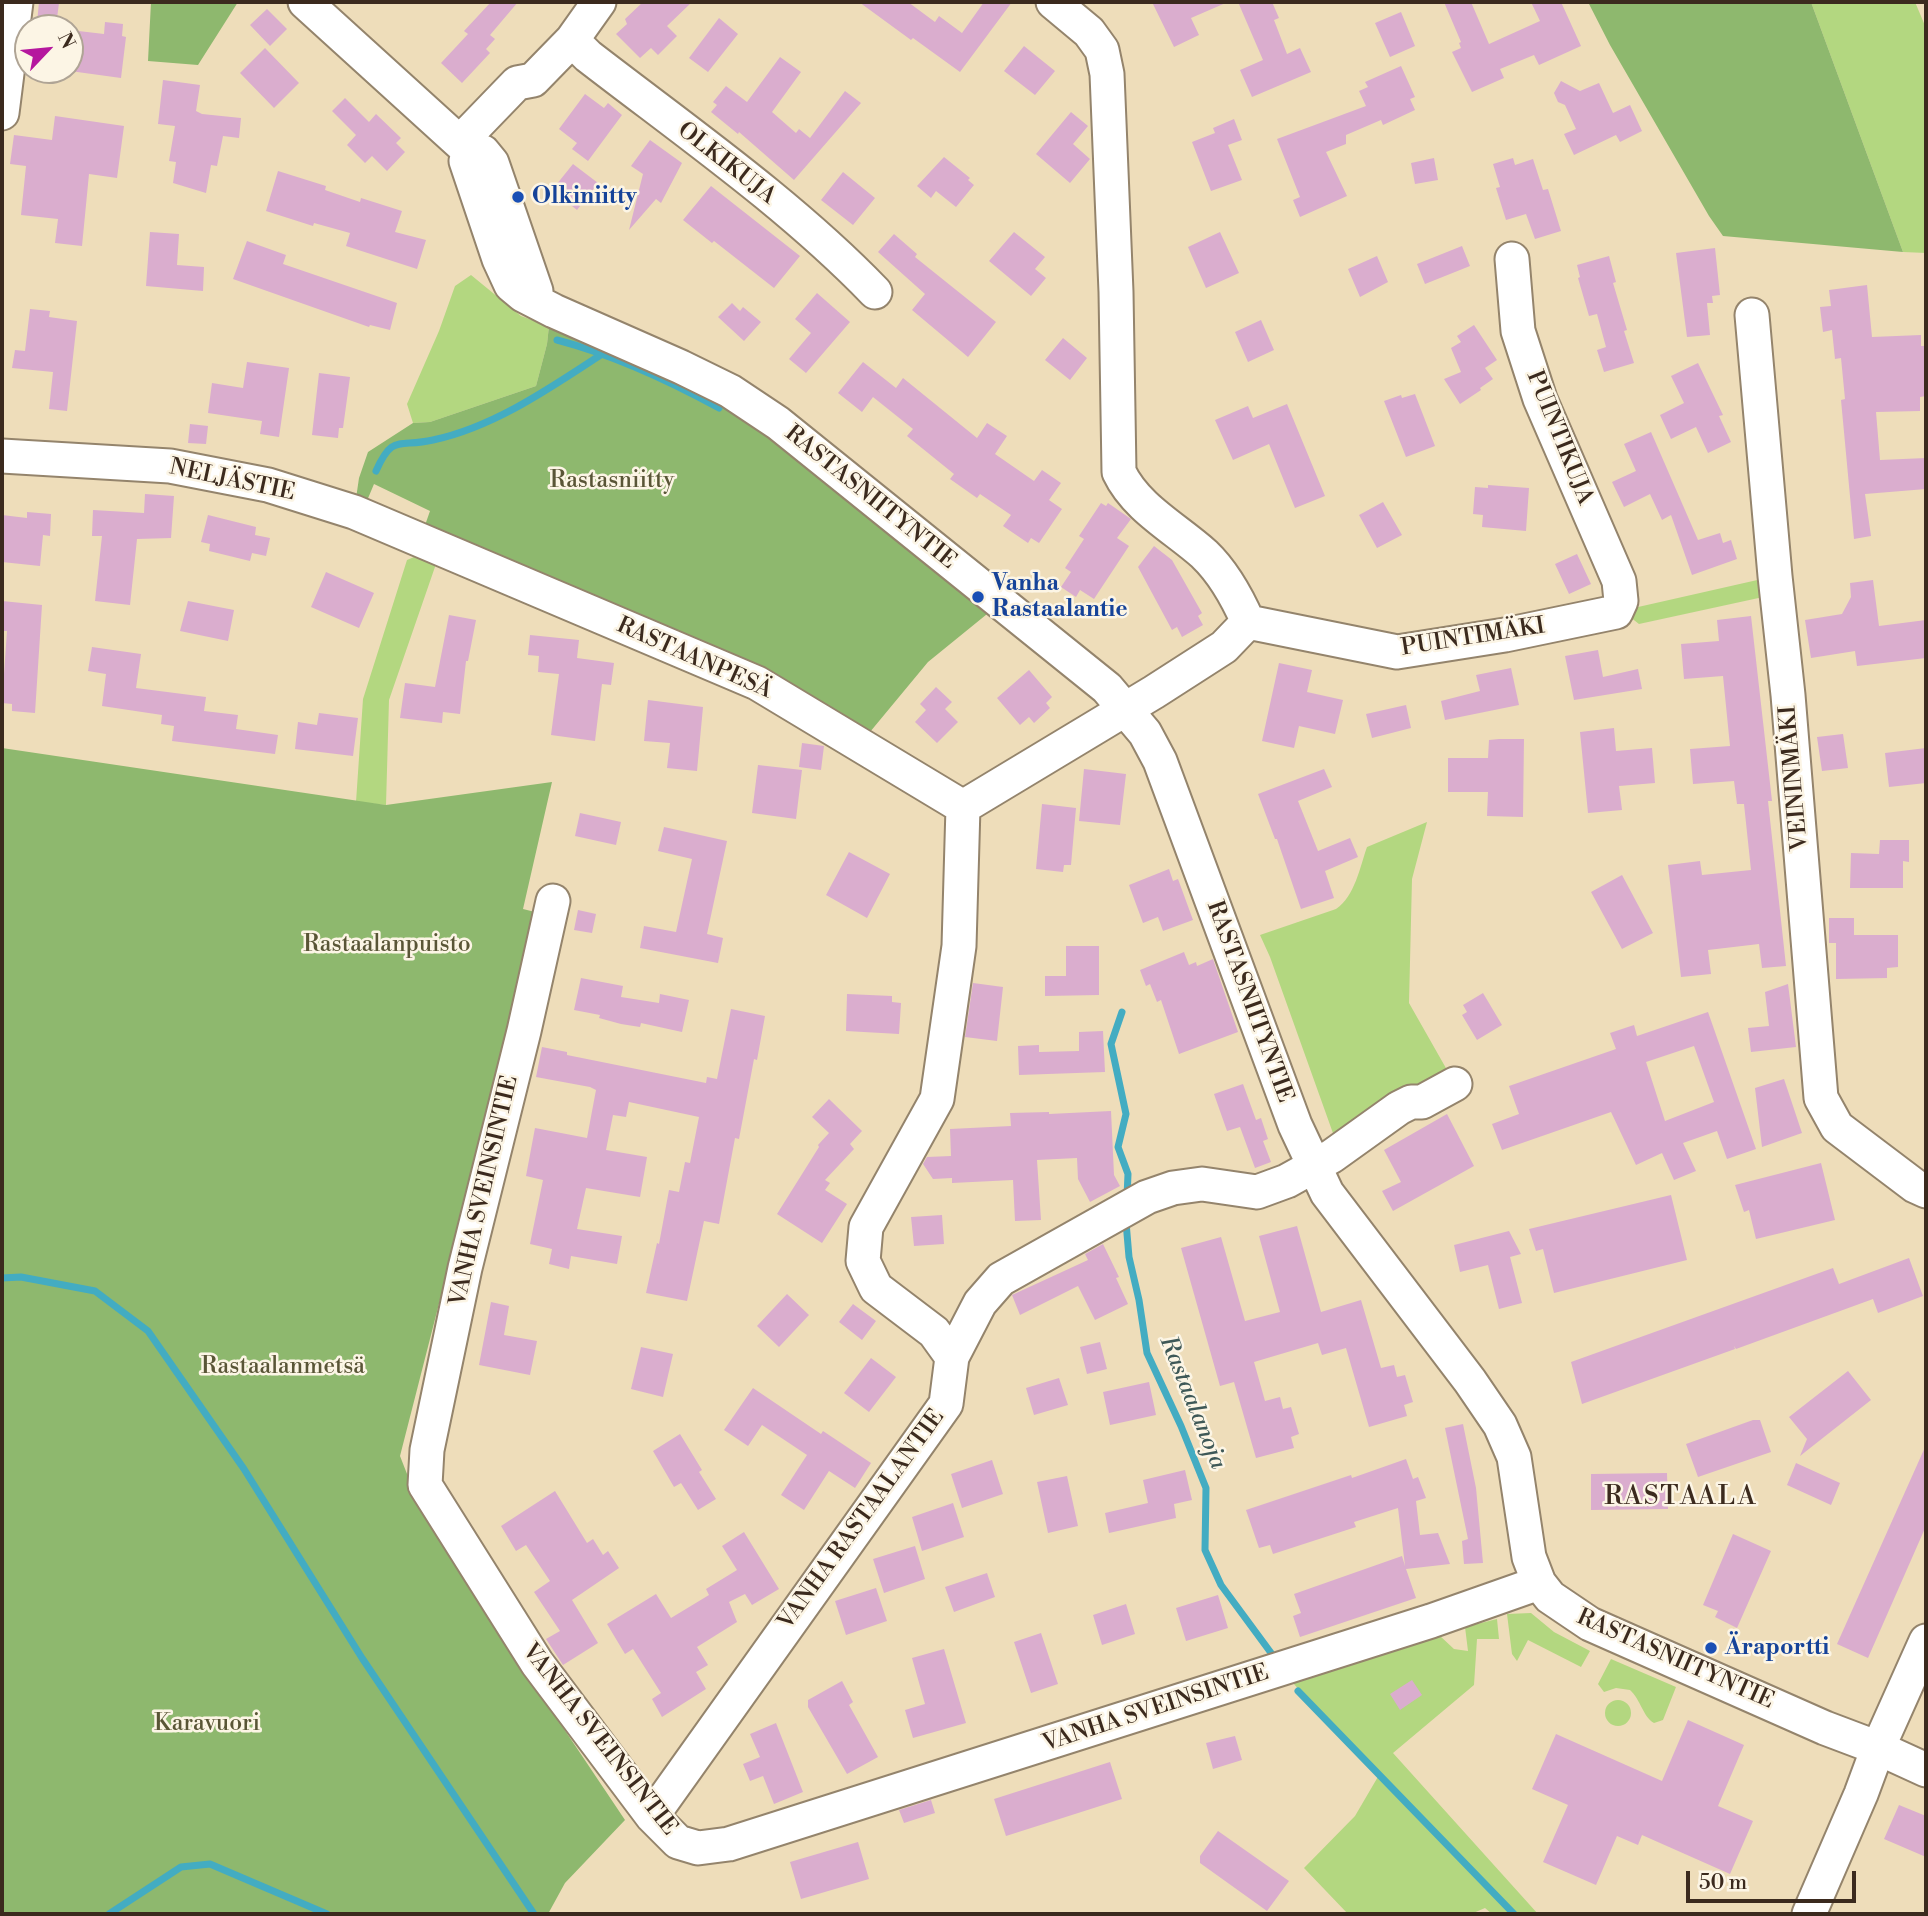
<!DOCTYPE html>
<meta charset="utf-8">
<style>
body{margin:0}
#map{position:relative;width:1928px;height:1916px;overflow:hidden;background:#eeddba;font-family:"Libre Bodoni",serif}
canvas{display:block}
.frame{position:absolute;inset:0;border:4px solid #3b2a1e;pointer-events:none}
.north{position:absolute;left:14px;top:14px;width:70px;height:70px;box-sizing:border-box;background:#fcf5e5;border:2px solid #afa495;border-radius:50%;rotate:64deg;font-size:19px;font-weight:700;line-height:28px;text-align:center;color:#3b2a1e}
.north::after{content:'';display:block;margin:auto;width:24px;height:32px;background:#b5179e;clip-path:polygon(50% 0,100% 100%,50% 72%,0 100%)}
.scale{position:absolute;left:1686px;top:1871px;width:170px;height:32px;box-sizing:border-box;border:4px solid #3b2a1e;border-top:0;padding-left:9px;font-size:21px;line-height:24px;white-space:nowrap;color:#3b2a1e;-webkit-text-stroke:5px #fcf5e5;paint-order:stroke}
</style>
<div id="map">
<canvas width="1928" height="1916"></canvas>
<div class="frame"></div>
<div class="north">N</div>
<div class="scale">50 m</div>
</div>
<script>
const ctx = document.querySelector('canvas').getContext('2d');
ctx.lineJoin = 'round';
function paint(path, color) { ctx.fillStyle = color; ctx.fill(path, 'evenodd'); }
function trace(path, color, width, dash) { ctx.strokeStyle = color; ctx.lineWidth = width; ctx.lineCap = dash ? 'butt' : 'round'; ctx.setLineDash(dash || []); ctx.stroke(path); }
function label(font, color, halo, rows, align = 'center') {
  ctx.font = font + ' "Libre Bodoni",serif'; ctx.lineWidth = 5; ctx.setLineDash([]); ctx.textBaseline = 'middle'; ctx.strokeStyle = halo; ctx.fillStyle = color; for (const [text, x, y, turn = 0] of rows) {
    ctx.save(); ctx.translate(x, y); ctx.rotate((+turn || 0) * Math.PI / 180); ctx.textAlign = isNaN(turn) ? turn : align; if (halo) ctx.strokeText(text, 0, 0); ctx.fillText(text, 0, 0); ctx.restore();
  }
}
paint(new Path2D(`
 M1811,2H1915L1926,28V253L1903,252Z
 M471,275L521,316L549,326L547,344L536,386L430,422L413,423L407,404L439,331L455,286Z
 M414,557L436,564L389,700L386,805L356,802L363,699L407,560Z
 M1775,576L1777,594L1639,624L1630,617L1616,612Z
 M1427,822L1412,879L1409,1003L1455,1084L1334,1136L1270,957L1260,935L1336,909C1355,896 1360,867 1367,847Z
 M1531,1613L1554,1632L1590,1651L1581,1667L1528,1640L1517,1661L1512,1654L1507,1614Z
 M1497,1619L1499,1639H1477L1474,1685L1393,1753L1538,1914H1492L1485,1908L1471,1914H1348L1304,1868L1355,1816L1379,1775L1291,1681L1439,1635L1454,1649L1468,1651L1465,1627Z
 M1611,1659L1676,1687L1663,1720L1654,1723C1643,1717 1641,1700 1630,1690L1616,1688L1604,1692L1598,1684Z
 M1605 1713a13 13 0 1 1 26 0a13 13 0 1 1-26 0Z`), '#b3d780');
paint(new Path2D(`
 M151,2H238L198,65L148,61Z
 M1588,2H1811L1903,252L1723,236L1709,216L1610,45Z
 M549,326L737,408L992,610L928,662L865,738L423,531L430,511L374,484L361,515L354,512L359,478L368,452L413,423L430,422L536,386L547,344Z
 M2,748L386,805L552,782L523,909L539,913L400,1456L418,1502L495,1626L625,1820L565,1883L548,1914H2Z`), '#8eb86e');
trace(new Path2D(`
 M557,340C614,355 668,380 719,408
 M376,471C393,433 399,448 433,440C494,427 550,388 602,354
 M1122,1012L1111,1044L1126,1114L1118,1147L1128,1174L1127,1197
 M1126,1222L1129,1257L1139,1300L1147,1353L1181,1426L1206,1488L1205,1550L1221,1585L1277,1661
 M2,1278L21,1277L95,1291L148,1331L244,1469L362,1658L534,1914
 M1298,1691L1514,1914
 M109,1914L181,1867L210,1864L327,1914`), '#43acc2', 7);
paint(new Path2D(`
 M39,2L59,3L56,26L37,23Z
 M491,2H518L490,35L495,39L486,49L490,53L462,83L441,63L468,34L464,31Z
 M643,2H692L667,26L677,36L658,55L651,48L640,58L616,34L627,24L625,19Z
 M859,2H908L935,22L939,16L962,33L984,2H1012L960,72L913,38L911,40Z
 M1152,2H1228L1191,18L1199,35L1174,47Z
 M1238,2H1272L1279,18L1274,20L1287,54L1300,48L1311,72L1252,97L1240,70L1263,60Z
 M1444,2H1471L1489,44L1540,21L1531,2H1561L1581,46L1539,65L1534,55L1500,69L1504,78L1472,92L1452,52L1461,48L1459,43L1461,42Z
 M267,9L287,29L270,46L250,25Z
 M1401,12L1415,46L1390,57L1375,23Z
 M719,18L738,34L708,72L689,58Z
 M105,22L123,24L122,36L126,37L121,78L70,71V30L104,34Z
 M1024,46L1055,71L1035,95L1004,71Z
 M265,48L299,83L274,108L240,73Z
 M780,57L801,72L772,112L796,133L799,129L810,138L845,91L861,103L794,180L739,132L738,134L711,112L717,105L713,102L726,86L747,102Z
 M1401,66L1415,97L1410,99L1415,110L1383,125L1381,120L1346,135V144L1326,152L1347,196L1300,217L1293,200L1300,197L1277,139L1366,106L1359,91L1368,87L1365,82Z
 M163,80L200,85L196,111L202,114L241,118L239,138L223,136L217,166L211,165L206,193L173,183L176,162L169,161L175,126L158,124Z
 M1561,81L1580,91L1599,83L1613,113L1630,105L1642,131L1620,142L1616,135L1574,155L1564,134L1576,129L1565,105L1558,102L1554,93Z
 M585,94L604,108L608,103L622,115L588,161L572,149L577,143L559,129Z
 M345,98L369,122L376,114L401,138L396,143L405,152L387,171L372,156L365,163L347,145L356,135L332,111Z
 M1071,112L1088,126L1073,144L1090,159L1070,183L1036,154Z
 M55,116L124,126L117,178L89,174L82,246L55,243L58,219L21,215L26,166L10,164L14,135L52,140Z
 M1234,119L1242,140L1228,145L1242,180L1211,191L1192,142L1215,133L1213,128Z
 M650,140L682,163L661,203L656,199L629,230L643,174L631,166Z
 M944,157L970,178L968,180L974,185L956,207L936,191L931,198L917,186Z
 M1434,158L1438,180L1415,184L1411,163Z
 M1513,158L1515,165L1533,159L1543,190L1548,189L1561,231L1535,239L1526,214L1506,220L1496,188L1500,187L1493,164Z
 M573,164L598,183L577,210L552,190Z
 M278,171L326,186L325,190L360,202L361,198L402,211L395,232L426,240L417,269L346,246L350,233L314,223L313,226L266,211Z
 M843,172L875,198L853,225L821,200Z
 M711,186L800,256L774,288L714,241L712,243L683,220Z
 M150,232L179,234L177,265L204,267L203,291L146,286Z
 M1014,232L1045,257L1035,269L1046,278L1031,296L989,261Z
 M1220,232L1239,273L1206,288L1188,247Z
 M894,234L917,254L915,257L996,322L968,357L912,310L925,294L878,252Z
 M247,241L286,255L283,264L397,303L390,330L370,325L369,327L233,279Z
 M1462,246L1470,266L1425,284L1417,264Z
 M1715,248L1720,295L1712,296L1713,303H1707L1710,335L1687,337L1676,253Z
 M1377,256L1388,282L1360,297L1348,269Z
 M1609,256L1616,282L1613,283L1627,330L1624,331L1634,363L1604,372L1597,350L1606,347L1597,314L1589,316L1578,278L1580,277L1577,265Z
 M1867,285L1872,337L1921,335V346H1926V396L1920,397V411L1876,412L1880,460L1926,458V489L1865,494L1871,536L1854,539L1841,400L1845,399L1841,358L1835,359L1832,330L1823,332L1820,307L1831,306L1829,290Z
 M817,293L850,322L806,373L789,359L811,333L795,319Z
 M732,303L740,311L743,307L761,322L744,341L718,317Z
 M30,309L50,311L49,317L77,321L67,411L49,409L53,372L12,368L15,350L25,351Z
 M1261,320L1274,350L1248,362L1235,332Z
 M1474,325L1497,360L1485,368L1493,379L1480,388L1481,390L1460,404L1444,379L1461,372L1451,348L1461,342L1457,336Z
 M1063,338L1087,358L1070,380L1045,360Z
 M247,362L289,368L279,437L260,434L262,421L208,413L212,383L243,388Z
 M863,362L896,388L903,378L977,438L987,423L1007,436L995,454L1034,481L1042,470L1061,483L1049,500L1062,509L1039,543L1031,538L1028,543L1003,526L1011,515L980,494L977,498L950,479L954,474L907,436L913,429L873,397L862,412L838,393Z
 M1698,363L1723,415L1719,416L1731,442L1708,453L1696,427L1671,439L1660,415L1684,403L1671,376Z
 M319,373L350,377L343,428H339L338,438L312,435Z
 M1415,394L1435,446L1406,457L1384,401L1401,395L1402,398Z
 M1287,404L1325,496L1295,508L1269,444L1233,460L1215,420L1248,406L1253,418Z
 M190,424L208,426L206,444L188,443Z
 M1651,432L1698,540L1720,533L1723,543L1731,540L1737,559L1692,575L1671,515L1662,520L1650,494L1624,507L1612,482L1636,471L1624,444Z
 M1488,485L1529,488L1526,531L1482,527L1483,515L1473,514L1475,487L1488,488Z
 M145,494L174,496L171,538L137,539L130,605L95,601L102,536H92L93,510L144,513Z
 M1383,502L1402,535L1377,548L1359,515Z
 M1101,503L1106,506L1108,503L1131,519L1117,538L1129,546L1094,599L1080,590L1076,597L1061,587L1071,572L1065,568L1084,539L1079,536Z
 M27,512L51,514L50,536L43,535L40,566L2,562V515L27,518Z
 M208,515L256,527L255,535L270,538L266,556L252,553L250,561L209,551L210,544L201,542Z
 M1154,546L1172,560L1202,613L1198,616L1203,625L1182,637L1177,627L1172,630L1138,567Z
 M1577,554L1591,584L1569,594L1555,564Z
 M326,572L374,593L359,628L311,607Z
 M1873,580L1879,626L1926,620V658L1857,666L1855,651L1811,658L1805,620L1842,614L1851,597L1850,583Z
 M2,601L42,605L35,713L12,711V704L2,703L7,631H2Z
 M188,601L234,610L228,641L180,631Z
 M449,615L476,620L468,661H466L460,714L443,712L442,723L400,718L405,683L435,687Z
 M1751,616L1772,801H1768L1786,966L1762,968L1759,944L1708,950L1711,974L1681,977L1668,865L1700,861L1702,875L1751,870L1744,804H1737L1734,781L1693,784L1690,749L1730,746L1723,676L1684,679L1681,644L1719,641L1717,620Z
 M530,635L579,640L577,658L614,663L611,685L602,684L595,741L551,735L559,674L538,672L539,656L528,655Z
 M92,647L141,654L136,688L206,697L204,711L238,715L236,729L278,735L275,754L172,741L174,726L161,724L162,715L102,706L106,674L88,671Z
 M1598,650L1603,677L1638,669L1642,689L1574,700L1565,656Z
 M1279,663L1312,670L1307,692L1343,700L1335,734L1299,726L1294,748L1262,741Z
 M1511,668L1519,705L1445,720L1441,701L1480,691L1476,675Z
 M1029,670L1052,697L1046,703L1050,708L1034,723L1029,717L1020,725L997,698Z
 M936,687L952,702L945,709L958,722L937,743L915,722L926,710L920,704Z
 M648,700L703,707L697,771L667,768L670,743L644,741Z
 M1406,705L1411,728L1372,738L1366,714Z
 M319,713L358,718L353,756L295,749L298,722L317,725Z
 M1614,728L1616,751L1652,748L1655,783L1619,786L1622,810L1588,813L1580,732Z
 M1843,734L1848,768L1822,771L1817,737Z
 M1499,739H1524L1523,817L1487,816L1488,792H1448V758H1488L1489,740Z
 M802,743L824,746L821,770L799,767Z
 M1926,748V783L1889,787L1885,753Z
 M758,765L802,770L796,819L752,813Z
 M1084,769L1126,774L1120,825L1079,821Z
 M1324,769L1332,787L1298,801L1318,851L1350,838L1358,857L1325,871L1334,898L1301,909L1277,839H1275L1258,794Z
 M1042,804L1076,808L1071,865H1064L1063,872L1036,869Z
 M580,813L621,822L616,845L575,836Z
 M664,827L727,841L707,934L723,938L718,963L640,948L644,926L676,932L692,859L658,851Z
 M1880,840H1909V862L1903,861V888H1850L1851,853L1879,854Z
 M849,852L890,874L867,918L826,895Z
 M1169,869L1173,881L1178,879L1193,920L1163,931L1158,917L1143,923L1129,885Z
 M1622,875L1653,933L1622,949L1591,892Z
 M578,910L596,914L592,933L574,930Z
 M1829,918H1854V935H1898V967L1887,968V978L1836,979V943H1829Z
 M1066,946H1099V995L1045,996V976H1066Z
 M1184,952L1189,965L1196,962L1197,966L1213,959L1238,1032L1179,1054L1161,1000L1157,1002L1150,984L1146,986L1140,970Z
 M581,978L623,986L621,997L659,1003L660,994L689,1000L682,1032L641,1023L640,1027L621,1024L599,1018L600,1015L574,1010Z
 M973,983L1003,987L997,1041L965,1037Z
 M1788,984L1796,1047L1751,1052L1748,1028L1769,1026L1765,992Z
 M1483,993L1502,1025L1477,1040L1462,1015L1467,1012L1463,1005Z
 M847,994L892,996V1002L901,1003L899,1034L846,1031Z
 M731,1009L765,1016L757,1060L754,1059L739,1139L735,1138L719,1224L704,1221L687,1301L646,1293L657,1243L659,1244L669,1190L679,1192L685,1162L690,1163L699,1117L629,1102L626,1117L613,1115L606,1150L647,1157L640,1197L586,1188L577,1229L622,1236L617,1264L571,1256L569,1269L549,1264L552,1249L530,1244L543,1180L526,1176L535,1128L587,1138L596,1090L590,1087L536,1077L542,1047L567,1052V1055L706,1083L707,1077L717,1079Z
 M1708,1012L1756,1149L1727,1159L1717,1131L1683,1143L1696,1171L1674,1180L1662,1153L1636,1165L1611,1112L1502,1150L1492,1124L1519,1114L1509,1086L1616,1049L1610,1033L1634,1025L1637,1036ZM1694,1046L1714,1102L1665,1121L1646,1062Z
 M1103,1031L1105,1072L1019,1075L1018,1046L1039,1045V1052L1079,1051V1032Z
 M1784,1079L1802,1133L1762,1147L1755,1088Z
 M1243,1084L1256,1120L1261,1118L1268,1139L1263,1141L1271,1162L1255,1168L1240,1127L1227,1131L1214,1094Z
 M829,1099L862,1131L850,1144L854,1149L825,1180L830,1183L825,1190L847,1204L822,1243L777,1214L819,1147L818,1145L829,1133L812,1117Z
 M1111,1111L1114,1175L1120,1186L1090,1202L1078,1179L1077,1158L1037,1160L1041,1220L1015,1221L1013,1180L952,1183V1178L933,1179L923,1164L927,1157L951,1156L950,1129L1011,1126L1010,1113L1049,1112V1114Z
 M1447,1114L1474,1166L1393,1211L1382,1191L1401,1182L1384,1150Z
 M1821,1163L1835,1220L1756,1239L1749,1210L1744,1212L1735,1185Z
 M1671,1195L1687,1260L1554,1293L1543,1249L1536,1251L1529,1229Z
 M942,1215L944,1244L914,1246L911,1217Z
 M1297,1226L1321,1312L1361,1300L1381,1368L1394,1365L1397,1377L1405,1375L1413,1402L1404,1405L1407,1416L1369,1427L1346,1348L1322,1355L1318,1343L1254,1362L1265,1401L1280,1397L1283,1409L1291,1407L1299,1434L1291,1437L1294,1448L1256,1458L1234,1382L1220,1386L1181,1248L1221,1237L1245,1321L1280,1312L1259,1236Z
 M1509,1231L1521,1254L1510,1257L1522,1303L1499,1309L1488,1265L1460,1272L1454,1245Z
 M1103,1244L1119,1277L1116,1278L1128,1304L1095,1320L1078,1286L1020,1315L1012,1295L1088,1260L1085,1254Z
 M1909,1258L1923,1296L1878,1313L1873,1299L1736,1349L1734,1346L1735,1349L1582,1404L1571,1362L1833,1268L1839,1284Z
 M787,1294L809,1315L779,1347L757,1326Z
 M491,1302L509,1306L504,1335L537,1341L530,1375L479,1365Z
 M853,1304L876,1321L862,1340L839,1322Z
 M1100,1342L1107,1369L1087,1374L1080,1347Z
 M641,1347L673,1354L663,1397L631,1389Z
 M871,1358L896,1377L869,1412L844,1393Z
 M1848,1371L1871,1400L1800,1456L1807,1439L1789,1417Z
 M1059,1378L1068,1405L1034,1415L1026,1388Z
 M1149,1382L1156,1415L1110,1425L1103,1392Z
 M753,1388L821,1434L823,1431L871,1463L855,1488L829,1471L804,1510L781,1495L807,1455L762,1425L748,1446L724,1430Z
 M1753,1420H1760L1771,1452L1698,1477L1686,1444Z
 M1463,1424L1476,1488L1483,1563L1464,1564L1462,1541L1468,1539L1445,1428Z
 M680,1434L702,1470L699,1472L716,1499L698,1510L681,1483L674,1487L653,1451Z
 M1926,1445V1526L1868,1658L1837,1644Z
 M1406,1459L1413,1479L1418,1477L1426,1498L1416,1501L1420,1535L1438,1533L1450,1564L1406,1569L1416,1598L1300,1637L1293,1616L1301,1613L1294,1594L1402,1556L1405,1566L1398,1508L1354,1522L1356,1527L1273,1554L1270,1545L1259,1548L1246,1510L1351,1475L1352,1478Z
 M992,1460L1003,1494L962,1508L951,1474Z
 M1796,1463L1840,1483L1831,1505L1787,1485Z
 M1185,1470L1192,1500L1174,1504L1176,1518L1109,1533L1105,1513L1148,1503L1143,1480Z
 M1667,1473L1668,1509L1591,1510V1474Z
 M1067,1476L1078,1526L1048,1533L1037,1482Z
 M555,1491L587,1543L593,1539L603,1555L608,1551L619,1568L572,1600L598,1643L563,1665L546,1639L560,1631L534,1592L550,1581L526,1545L516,1551L501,1526Z
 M953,1503L964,1537L922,1551L912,1517Z
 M744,1532L779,1589L752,1605L745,1594L729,1602L737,1622L697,1647L708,1665L696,1672L706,1689L662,1717L652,1699L661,1693L633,1649L625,1654L607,1624L656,1594L671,1618L709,1595L706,1589L737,1570L722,1546Z
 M1733,1534L1771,1551L1737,1628L1715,1617L1718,1611L1703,1605Z
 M915,1546L925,1579L884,1593L873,1559Z
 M987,1573L995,1597L954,1612L945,1587Z
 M876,1588L887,1621L846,1635L835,1601Z
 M1218,1595L1228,1628L1186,1641L1176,1608Z
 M1126,1604L1135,1634L1102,1645L1093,1615Z
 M1041,1633L1058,1684L1031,1693L1014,1642Z
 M944,1649L966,1723L913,1738L905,1710L925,1704L912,1658Z
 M1412,1680L1422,1695L1400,1710L1390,1694Z
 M842,1681L853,1702L849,1705L878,1757L847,1774L808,1707V1700Z
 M1688,1720L1744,1745L1718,1806L1753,1821L1730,1874L1642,1835L1638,1845L1617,1836L1596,1885L1543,1862L1568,1805L1532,1789L1556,1734L1662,1781Z
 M776,1723L803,1792L774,1804L763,1776L750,1781L743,1764L760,1757L750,1734Z
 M1235,1736L1242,1760L1213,1769L1206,1743Z
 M1110,1762L1122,1799L1006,1836L994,1799Z
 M931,1800L935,1813L904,1823L899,1810Z
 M1899,1805L1926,1816V1857L1884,1839Z
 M1218,1831L1289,1881L1267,1911L1200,1863V1856Z
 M858,1842L869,1879L801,1899L790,1862Z`), '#daadce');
const minor = new Path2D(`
 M305,2L469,151L483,152L492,163L536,291
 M572,40L588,56C685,131 790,204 875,292
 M2,113L16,2
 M460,142L517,83L533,80L572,40L599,2
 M469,151L466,161L499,259L511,285L523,295L554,311L681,367L730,391L778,423L1107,688L1145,733L1160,761L1295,1125L1327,1193L1470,1381L1500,1425L1514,1457L1529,1557L1539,1583L1550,1597L1590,1624L1825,1728L1878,1748L1926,1770
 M1752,315L1775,576L1788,695L1821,1098L1837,1127L1915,1186L1926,1191
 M2,456L170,466L268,485L354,512L757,683L963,807
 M1248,622L1397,652L1505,635L1616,612L1621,601L1619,581L1540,399L1518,331L1512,259
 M553,901L524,1031L465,1268L427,1450L425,1485L537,1663L652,1816L678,1842L698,1848L729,1844L1431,1621L1539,1583
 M952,1357L980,1303L1001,1279L1147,1197L1173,1188L1202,1184L1257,1192L1287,1181L1332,1156L1399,1108L1411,1102H1422L1455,1084
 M652,1816L946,1404L952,1357L934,1332L876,1288L863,1261L866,1227L937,1099L959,946L963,807L1154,692L1224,647L1248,622C1237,597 1224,573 1204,554C1175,528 1136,508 1119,472L1116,292L1107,74L1102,50L1089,32L1053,2
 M1809,1914L1861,1794L1878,1748L1926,1641`);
trace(minor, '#94846c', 37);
trace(minor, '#fff', 33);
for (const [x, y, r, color] of [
 [518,197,7,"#1a4fb4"],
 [978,597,7,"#1a4fb4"],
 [1711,1648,7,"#1a4fb4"]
]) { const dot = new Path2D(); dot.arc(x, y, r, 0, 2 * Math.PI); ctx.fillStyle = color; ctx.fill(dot); trace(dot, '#fcf5e5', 2.5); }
label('23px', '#3b2a1e', '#fcf5e5', [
 ["OLKIKUJA",726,164,38],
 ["PUINTIKUJA",1559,438,68],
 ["NELJÄSTIE",232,481,12],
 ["RASTASNIITYNTIE",870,498,39],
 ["PUINTIMÄKI",1473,638,-9],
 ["RASTAANPESÄ",694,659,24],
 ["VEININMÄKI",1795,778,-95],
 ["RASTASNIITYNTIE",1249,1002,70],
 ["VANHA SVEINSINTIE",485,1191,-77],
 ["VANHA RASTAALANTIE",862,1520,-54],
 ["RASTASNIITYNTIE",1675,1660,24],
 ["VANHA SVEINSINTIE",1156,1709,-18],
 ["VANHA SVEINSINTIE",599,1740,52]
]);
label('bold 23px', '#164399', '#fcf5e5', [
 ["Olkiniitty",532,197],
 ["Vanha",992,584],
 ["Rastaalantie",992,610],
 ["Äraportti",1725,1648]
], 'left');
label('23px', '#595536', '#fcf5e5', [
 ["Rastasniitty",612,481],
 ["Rastaalanpuisto",387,945],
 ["Rastaalanmetsä",283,1367],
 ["Karavuori",207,1724]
]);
label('italic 24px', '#3e5857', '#fcf5e5', [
 ["Rastaalanoja",1192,1403,68]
]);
ctx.letterSpacing = '2px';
label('26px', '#3b2a1e', '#fcf5e5', [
 ["RASTAALA",1681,1498]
]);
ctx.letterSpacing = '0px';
</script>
